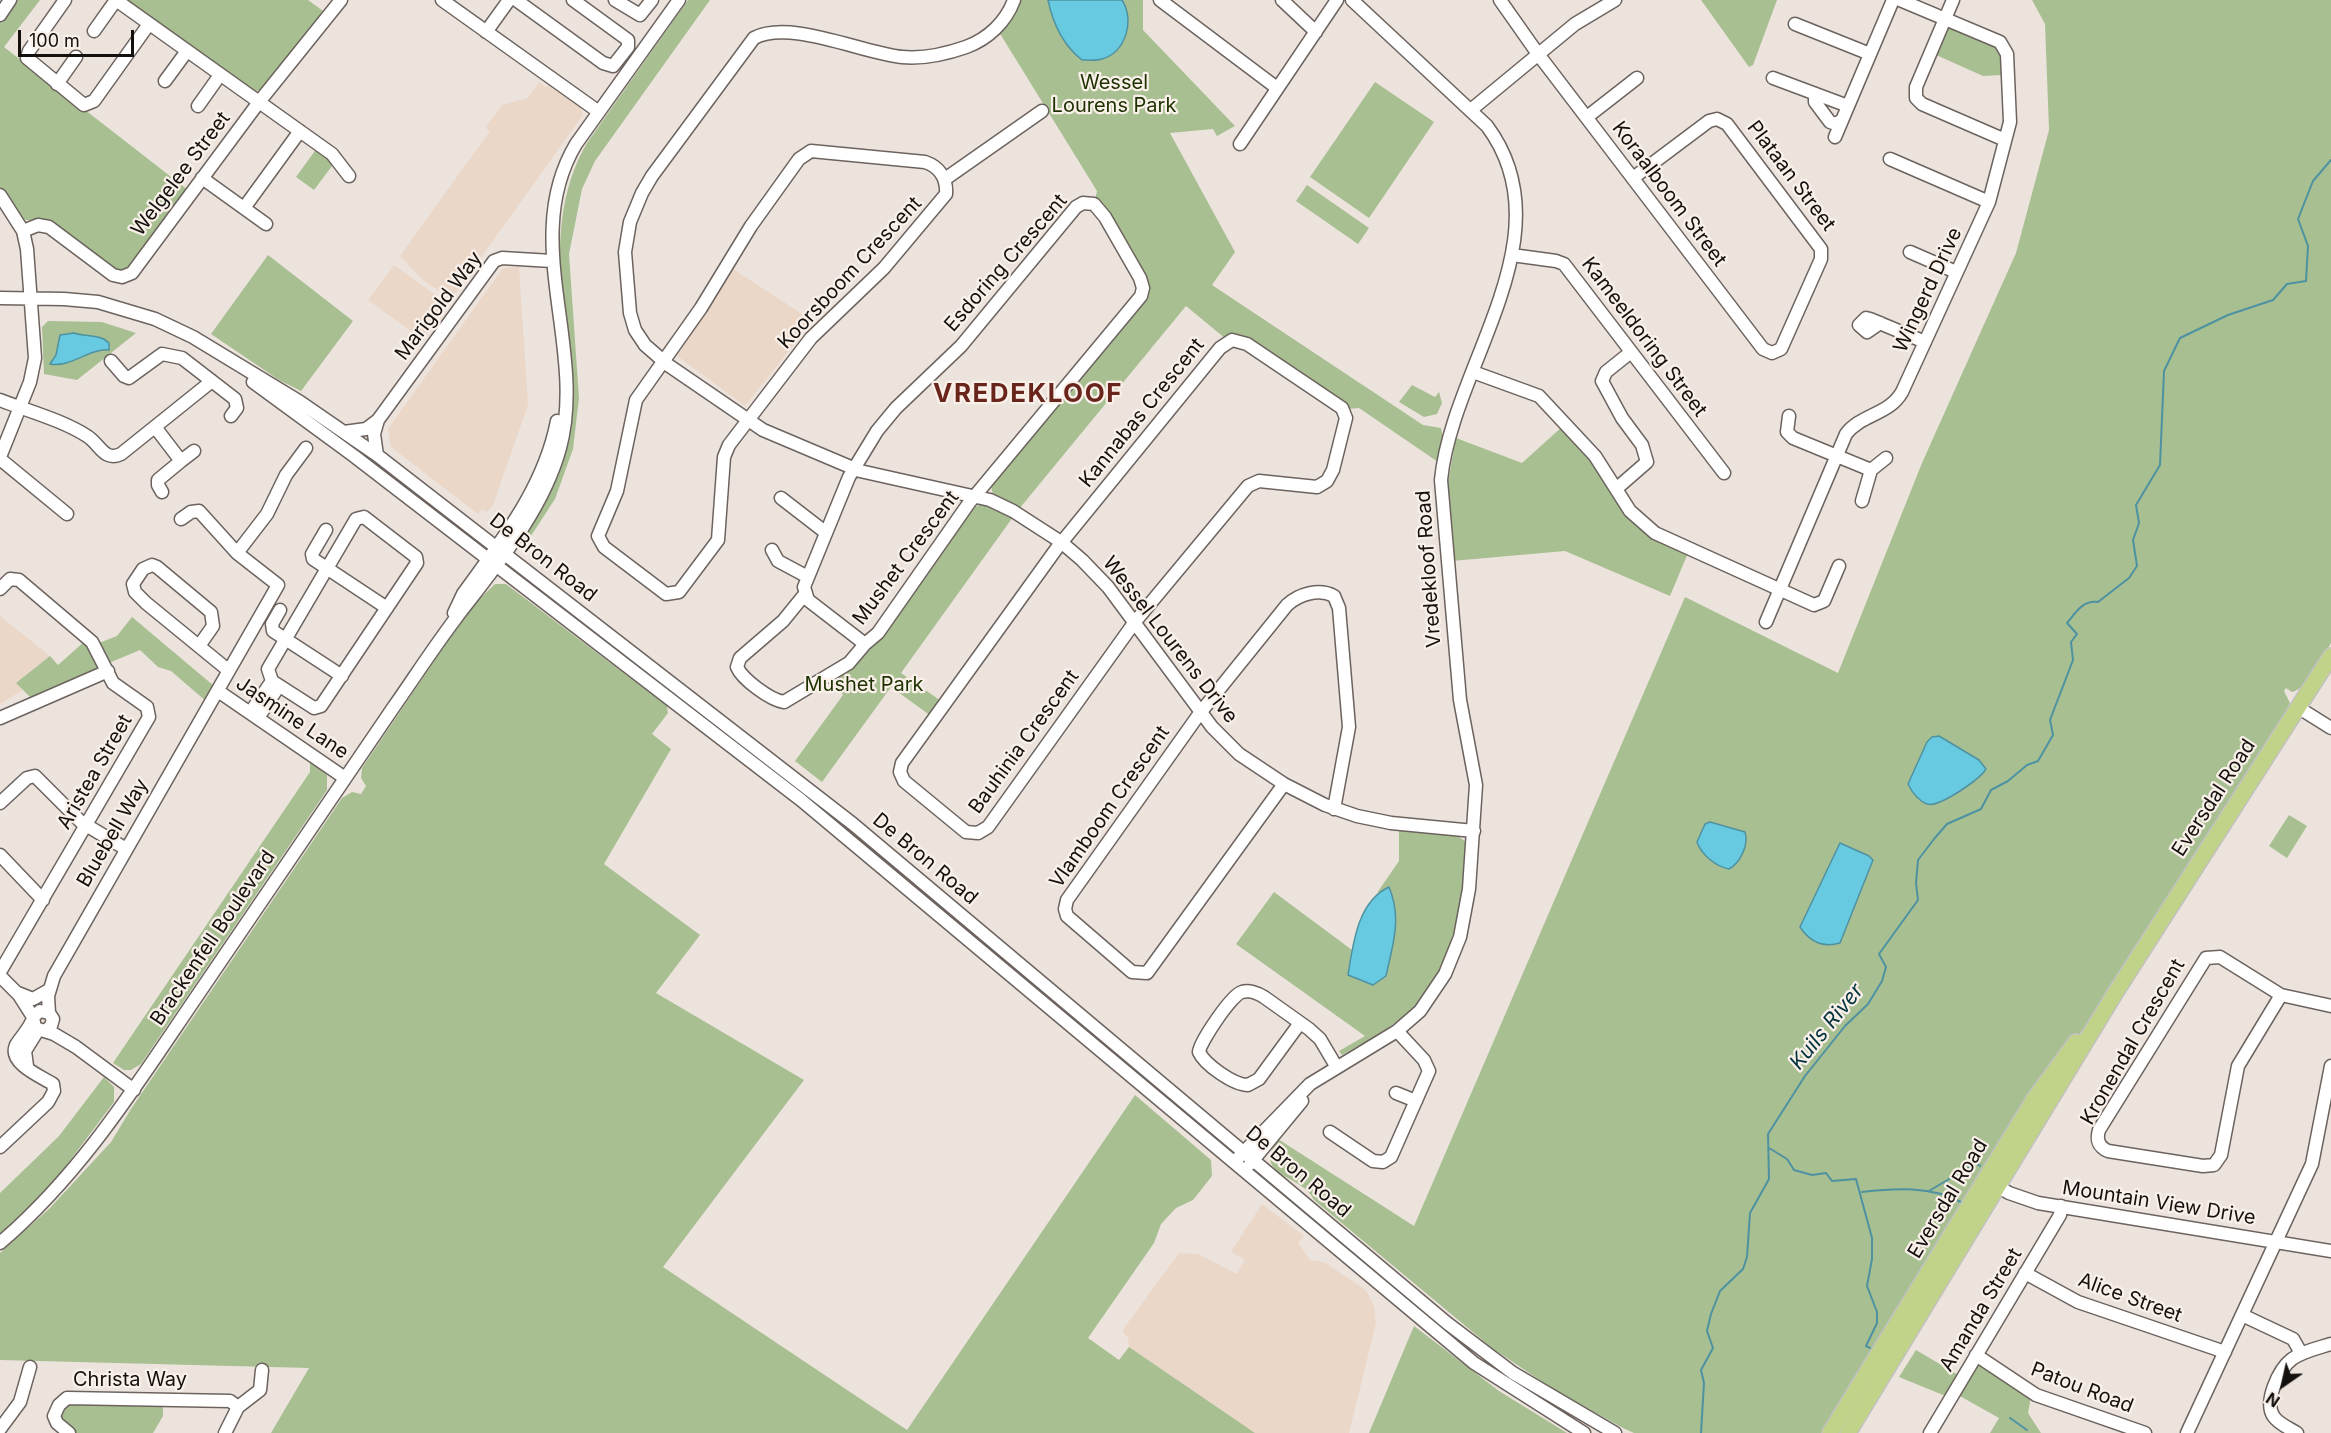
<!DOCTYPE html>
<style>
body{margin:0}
#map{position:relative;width:2331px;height:1433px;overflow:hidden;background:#ece3dd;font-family:Inter,sans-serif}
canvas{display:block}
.north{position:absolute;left:2253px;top:1355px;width:60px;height:60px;-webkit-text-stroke:4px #faf0ea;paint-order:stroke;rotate:214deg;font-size:16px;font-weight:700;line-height:24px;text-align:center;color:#13100e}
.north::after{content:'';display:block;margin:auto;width:21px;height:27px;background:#13100e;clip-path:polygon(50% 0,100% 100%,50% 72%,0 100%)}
.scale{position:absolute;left:18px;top:30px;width:116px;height:27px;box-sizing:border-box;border:3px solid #13100e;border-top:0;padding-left:8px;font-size:18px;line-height:21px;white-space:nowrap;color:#13100e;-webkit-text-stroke:4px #faf0ea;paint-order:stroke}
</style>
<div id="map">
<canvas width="2331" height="1433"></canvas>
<div class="north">N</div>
<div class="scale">100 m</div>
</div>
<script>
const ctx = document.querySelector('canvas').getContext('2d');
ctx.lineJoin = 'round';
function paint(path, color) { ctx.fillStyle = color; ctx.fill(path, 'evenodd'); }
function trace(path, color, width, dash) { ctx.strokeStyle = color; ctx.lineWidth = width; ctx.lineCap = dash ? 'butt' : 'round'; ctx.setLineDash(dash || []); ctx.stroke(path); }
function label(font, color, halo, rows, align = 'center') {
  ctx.font = font + ' Inter,sans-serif'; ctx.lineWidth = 4.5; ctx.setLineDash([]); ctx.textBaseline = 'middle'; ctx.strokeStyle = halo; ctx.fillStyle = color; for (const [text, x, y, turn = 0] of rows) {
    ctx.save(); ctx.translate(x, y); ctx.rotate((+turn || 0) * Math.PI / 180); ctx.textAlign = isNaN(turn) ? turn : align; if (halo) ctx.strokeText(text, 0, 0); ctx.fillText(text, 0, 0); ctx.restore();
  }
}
paint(new Path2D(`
 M539,82L545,87L550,85L581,108L583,115L451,299L423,280L400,256L490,131L486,127L502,105L528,98Z
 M394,265L448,304L422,339L368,300Z
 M519,267L528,405L493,505L487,512L482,509L478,514L391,447L388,429L503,268Z
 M733,269L813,321L745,406L677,356Z
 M0,616L50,656L16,683L23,690L0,704Z
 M1262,1204L1304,1236L1298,1243L1310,1260L1324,1262L1366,1290L1374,1306L1376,1323L1349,1433H1255L1129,1347L1128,1337L1123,1332L1124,1328L1179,1253L1198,1254L1237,1274L1245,1260L1231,1252Z`), '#ead7c7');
paint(new Path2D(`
 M14,0H40L4,47L188,190L126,270L115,269L63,229L39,220H25L0,187V20Z
 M121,0H308L326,13L263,89L253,92Z
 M688,0H710L595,161L582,189L569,254L579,398L573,449L555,499L525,545L520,542C550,497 572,455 572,400C565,316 542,219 587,143Z
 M1019,0H1143V30L1235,126L1217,136L1213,129L1170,133L1235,252L1212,285L1423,425L1441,428L1443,439L1438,462L1359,408L1348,409L1226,339L1186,306L1019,509L993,495L991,486L1145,296L1095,200L1097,191L999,32Z
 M1701,0H1777L1753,65L1749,67Z
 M2032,0H2331V643C2322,658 2309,688 2292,692L2286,688L2284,691L2290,703L2276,732L2111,992L2019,1115L1822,1433H1634L1623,1428L1556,1391L1492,1348L1314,1200C1303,1174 1251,1178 1278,1139L1414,1226L1685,597L1838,673L1922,463L2016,253L2049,130L2045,24Z
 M1950,26L1994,43L2001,52L2002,75L1983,76L1934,54L1945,29Z
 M1375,82L1434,122L1369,218L1310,177Z
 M317,148L327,155L332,166L314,190L296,177Z
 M1307,185L1369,228L1358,244L1296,201Z
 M268,255L353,321L301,391L279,380L211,334Z
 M48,321L102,322L136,333L77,380L44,374L42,327Z
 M1412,385L1435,397L1439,392L1442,403L1437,414L1424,417L1399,402Z
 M1563,426L1590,455L1614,494L1688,553L1670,596L1565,551L1452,561L1447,488L1456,438L1522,463Z
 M984,503L1013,517L901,673L941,701L931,716L891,687L822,782L795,761L843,695L833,677L854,664L973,508Z
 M495,584H506L667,706L668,713L652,734L671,749L604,864L700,935L656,993L804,1080L663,1267L907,1430L1135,1095L1211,1160L1212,1176L1193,1200L1176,1208L1161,1224L1154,1243L1088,1338L1119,1360L1129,1347L1255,1433H271L309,1368L0,1360V1253L50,1208L111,1142L131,1109L342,798L352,792L361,794L366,786L361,778L362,768L470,608Z
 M132,617L214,686L207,702L171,671L158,667L140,650L109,663L99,643L117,636Z
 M85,641L101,668L33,700L16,683L50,656L58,665Z
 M310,761L327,775V790L141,1064L131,1070H124L113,1063L310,772Z
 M2289,815L2307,826L2287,858L2269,846Z
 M1399,830L1458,836L1466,842C1467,863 1462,886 1459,906C1444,991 1415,1016 1342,1055L1339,1051L1365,1036L1236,944L1274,892L1352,950L1348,975H1386C1393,944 1402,918 1388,888L1377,893L1399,861Z
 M104,1077L114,1087V1102L50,1187L0,1234V1193L59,1136Z
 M1414,1326L1499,1391L1567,1433H1369Z
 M1916,1350L1960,1376L1948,1397L1899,1377Z
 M1981,1365L2031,1397L2028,1413L2041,1433H1990L1999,1418L1958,1395L1976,1367Z
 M64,1403H163V1416L153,1433H76L61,1421L59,1412Z`), '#a8bf92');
const water = new Path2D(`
 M1048,0H1122C1135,20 1126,52 1102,59C1096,61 1088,60 1082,60C1063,45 1053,24 1048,0Z
 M74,333C86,337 101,334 109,343V350C89,348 71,368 50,364L56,355L60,335Z
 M1939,736L1979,760L1986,769C1980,779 1939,808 1927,804C1919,801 1912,792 1908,784L1927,742L1932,737Z
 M1710,822L1745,832C1749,845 1740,863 1729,869C1716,867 1701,854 1697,842L1705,824Z
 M1840,843L1869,856L1873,860L1840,943C1823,948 1810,942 1800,927Z
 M1389,887C1402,918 1393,944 1386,976L1373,985L1348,975C1353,945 1357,902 1389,887Z`);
paint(water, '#68cae0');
trace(water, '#4e92a1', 1.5);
trace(new Path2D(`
 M1769,1148L1787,1159L1794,1170L1812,1175L1826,1173L1832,1181L1856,1179L1872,1238V1259L1867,1286L1877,1312V1323L1866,1346L1870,1348
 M1929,1191L1976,1163L1980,1166
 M1862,1192C1894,1188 1932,1186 1961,1202
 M2010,1418L2027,1430
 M1701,1433L1704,1383L1701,1370L1713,1348L1707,1331L1711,1314L1720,1291L1743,1269L1747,1257L1750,1213L1769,1179L1768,1134L1805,1076L1845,1026L1868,1004L1882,981L1886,967L1879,954L1918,900L1916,883L1918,860L1934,839L1947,824L1981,809L1991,790L2008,781L2027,765L2038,761L2053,735L2050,720L2073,660L2071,642L2077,634L2067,623C2076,612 2083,600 2098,602L2129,578L2137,566L2133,540L2139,523L2136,505L2160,465L2164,371L2180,338L2228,315L2273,300L2287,284L2306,281L2308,246L2298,219L2313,181L2331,160`), '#4e92a1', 2);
const minor = new Path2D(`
 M65,0L29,51L27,58L84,105L94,101L149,24
 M116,0L332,154L349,176
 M442,0L599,112
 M516,0L603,63L613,66L628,47V40L573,0
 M615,0L640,15L652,0
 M1014,0C1006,22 988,39 966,47C946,54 923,59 902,57C862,53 790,19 754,38L652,176L642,193L630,222L625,252L630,313L635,330L645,345L668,365L763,430L860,471L990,500L1013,511L1061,542L1082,560L1108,587L1212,727L1239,754L1284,784L1325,805L1357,816L1391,823L1474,831
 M1160,0L1277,88
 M1282,0L1316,32
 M1500,0L1538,54L1763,349L1772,353L1781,349L1821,259V249L1727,124L1717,119L1709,121L1633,178
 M1953,0L1916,87V98L1922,104L2005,140
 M0,15L10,0
 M1795,24L1870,54
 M94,31L116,0
 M486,32L509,0
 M1773,78L1848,106
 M165,81L187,51
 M57,84L76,57
 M1820,96L1815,98V102L1830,122L1836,124L1842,120
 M198,106L220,75
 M1472,109L1575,24L1615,0
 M1587,117L1637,78
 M1835,137L1893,0
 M1240,144L1337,0
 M811,151L925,162C940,167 947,179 946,194L884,268L811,338L729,445L724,457L718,540L679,592L666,594L604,547L598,536L617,491L636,400L701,308L751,226L799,159Z
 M1890,159L1989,202
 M202,178L266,224
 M945,179L1042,111
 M0,195L23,231L27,249L35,358L30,382L0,457
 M1083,203L1094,204L1105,217L1140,278L1143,288L1141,296L969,503L878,633L865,644L808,600L804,587L849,477L877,431L896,408L961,346L1076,207Z
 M244,208L300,131
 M23,231L38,225L49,227L113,275L122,277L132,273L259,102L341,0
 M1910,252L1956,272
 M1512,255L1556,261L1564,264L1724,473
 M0,298L64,299L98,302L155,319L193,337L300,402L377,455L853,824L1447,1323L1513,1373L1615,1433
 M1880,323L1867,332L1859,325L1866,318L1870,319L1925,342
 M1232,340L1247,344L1342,408L1346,418L1333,470L1327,481L1317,487L1259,481L1248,486L1134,623L988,827L978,833L966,832L904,781L900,772L902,763L1057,548L1220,348Z
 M111,361L124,376L129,378L162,354L182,358L235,399L237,408L231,416
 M1473,372L1539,396L1595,456L1630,511L1655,533L1814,605L1824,601L1839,566
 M253,382L354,456L801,800L1474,1363L1584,1433
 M0,400C28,411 62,420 87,436C100,444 104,462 121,454L212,381
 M1789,416L1787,432L1793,438L1871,470L1862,501
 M155,427L181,461L158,480V485L162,492
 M344,432L366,429L378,420L494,261L502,258L552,261
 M377,455L374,434L378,420
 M0,459L67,514
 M181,461L194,451
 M1871,470L1886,458
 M1616,489L1647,462L1642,445L1622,418L1602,381L1606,372L1631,352
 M781,498L825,532
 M364,517L416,557L417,563L321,706L314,708L272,681L268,669L356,519Z
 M326,530L312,554L313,559L387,608
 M772,550L778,561L806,576
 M237,553L267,514L286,475L306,448
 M0,589L10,579L19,580L92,642L113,683L147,707L149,717L0,972
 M805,594L783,621L740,658L737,667C742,679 770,700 784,702L849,663L865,644
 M280,610L272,624L273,631L342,676
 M454,613L463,594C502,540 544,488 557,421
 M1766,622L1846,434C1861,414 1889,415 1902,392L1989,202L2010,122L2007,54L2000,42L1900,0
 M199,646L213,626L211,612L157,567L152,565L143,569L133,584L135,592L146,603L228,670
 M218,691L345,778
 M2299,708L2331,728
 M250,713L272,681
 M0,718L108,671
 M258,718L279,686
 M1284,784L1147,973L1132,972L1067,916L1065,909L1067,900L1200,713L1287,605C1299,594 1319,588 1334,596L1339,608L1349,727L1334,809
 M0,803L27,778L35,776L81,822L126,849
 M0,855L43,900
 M0,976L19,995L33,1017
 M18,993L33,999L49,990
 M2281,995L2220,957L2206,958L2099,1130C2096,1140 2099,1147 2108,1151L2203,1166L2214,1165L2221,1155L2238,1066L2281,995L2331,1006
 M49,1013L48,996L54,976L278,585L237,553L199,511L191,512L181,519
 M1300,1023L1259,1079L1248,1085C1234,1085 1205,1065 1199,1052C1200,1042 1232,994 1242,992C1249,990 1258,993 1264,997L1309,1029L1320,1039L1336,1066
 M45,1031L51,1026L53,1019L49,1013L40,1011L33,1017L35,1028L54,1034L76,1047L134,1090
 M27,1066L25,1051L38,1030
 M1396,1093L1416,1101
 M1330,1132L1373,1161L1383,1162L1391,1157L1429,1071L1424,1060L1397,1031
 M0,1147L48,1102L54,1091L53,1084C40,1076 8,1063 16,1045C21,1037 28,1030 32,1021
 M1239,1157L1310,1084L1397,1031L1420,1011L1445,974L1460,937L1469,889L1476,785L1460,700L1441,480C1452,366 1569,236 1487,126L1352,0
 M1250,1164L1302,1101
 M1990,1182L2009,1193L2038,1203L2331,1251
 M0,1243C82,1173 137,1084 197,996C262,900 327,804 393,708C414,678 434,647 456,618C495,567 543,511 560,448C587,347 519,239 576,144L679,0
 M2025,1273L2078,1302L2225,1352
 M2242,1315L2293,1339L2301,1353
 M1976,1355L2036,1395L2145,1433
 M0,1429L20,1402L30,1367
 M69,1433L57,1423L54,1416L59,1405L67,1398L230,1401L238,1407
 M225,1433L238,1407L260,1390L262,1370
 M1930,1433L2060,1215L2061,1206
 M2187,1433L2312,1164L2331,1066
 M2297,1433C2289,1428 2279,1424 2274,1417C2263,1402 2279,1369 2292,1359C2303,1351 2318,1348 2331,1344`);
const major = new Path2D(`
 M1830,1433L2035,1098L2076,1042
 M1848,1433L2114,995L2331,656`);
trace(minor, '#6c635e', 15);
trace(major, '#c2c1c0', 18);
trace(minor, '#fff', 12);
trace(major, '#c1d388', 15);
label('20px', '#1d3100', '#faf0ea', [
 ["Wessel",1114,83],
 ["Lourens Park",1114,106],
 ["Mushet Park",864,685]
]);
label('20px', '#13100e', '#faf0ea', [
 ["Welgelee Street",181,174,-53],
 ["Plataan Street",1791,176,53],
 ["Koraalboom Street",1669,194,53],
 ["Esdoring Crescent",1006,263,-49],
 ["Koorsboom Crescent",850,273,-47],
 ["Wingerd Drive",1928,290,-65],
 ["Marigold Way",439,306,-53],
 ["Kameeldoring Street",1644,337,53],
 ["Kannabas Crescent",1142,413,-51],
 ["De Bron Road",543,558,38],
 ["Mushet Crescent",906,558,-53],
 ["Vredekloof Road",1429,569,-94],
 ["Wessel Lourens Drive",1170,640,52],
 ["Jasmine Lane",292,718,34],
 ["Bauhinia Crescent",1024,742,-54],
 ["Aristea Street",95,772,-60],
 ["Eversdal Road",2214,798,-57],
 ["Vlamboom Crescent",1110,807,-55],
 ["Bluebell Way",113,833,-60],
 ["De Bron Road",925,859,40],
 ["Brackenfell Boulevard",213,938,-56],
 ["Kronendal Crescent",2133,1042,-60],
 ["De Bron Road",1298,1172,40],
 ["Eversdal Road",1948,1199,-59],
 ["Mountain View Drive",2159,1203,9],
 ["Alice Street",2130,1298,20],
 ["Amanda Street",1981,1310,-59],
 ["Christa Way",130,1380],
 ["Patou Road",2082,1388,21]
]);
label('italic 21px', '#03343d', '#faf0ea', [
 ["Kuils River",1827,1027,-51]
]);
ctx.letterSpacing = '1.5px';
label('bold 26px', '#69251c', '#faf0ea', [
 ["VREDEKLOOF",1028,394]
]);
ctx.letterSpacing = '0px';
</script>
